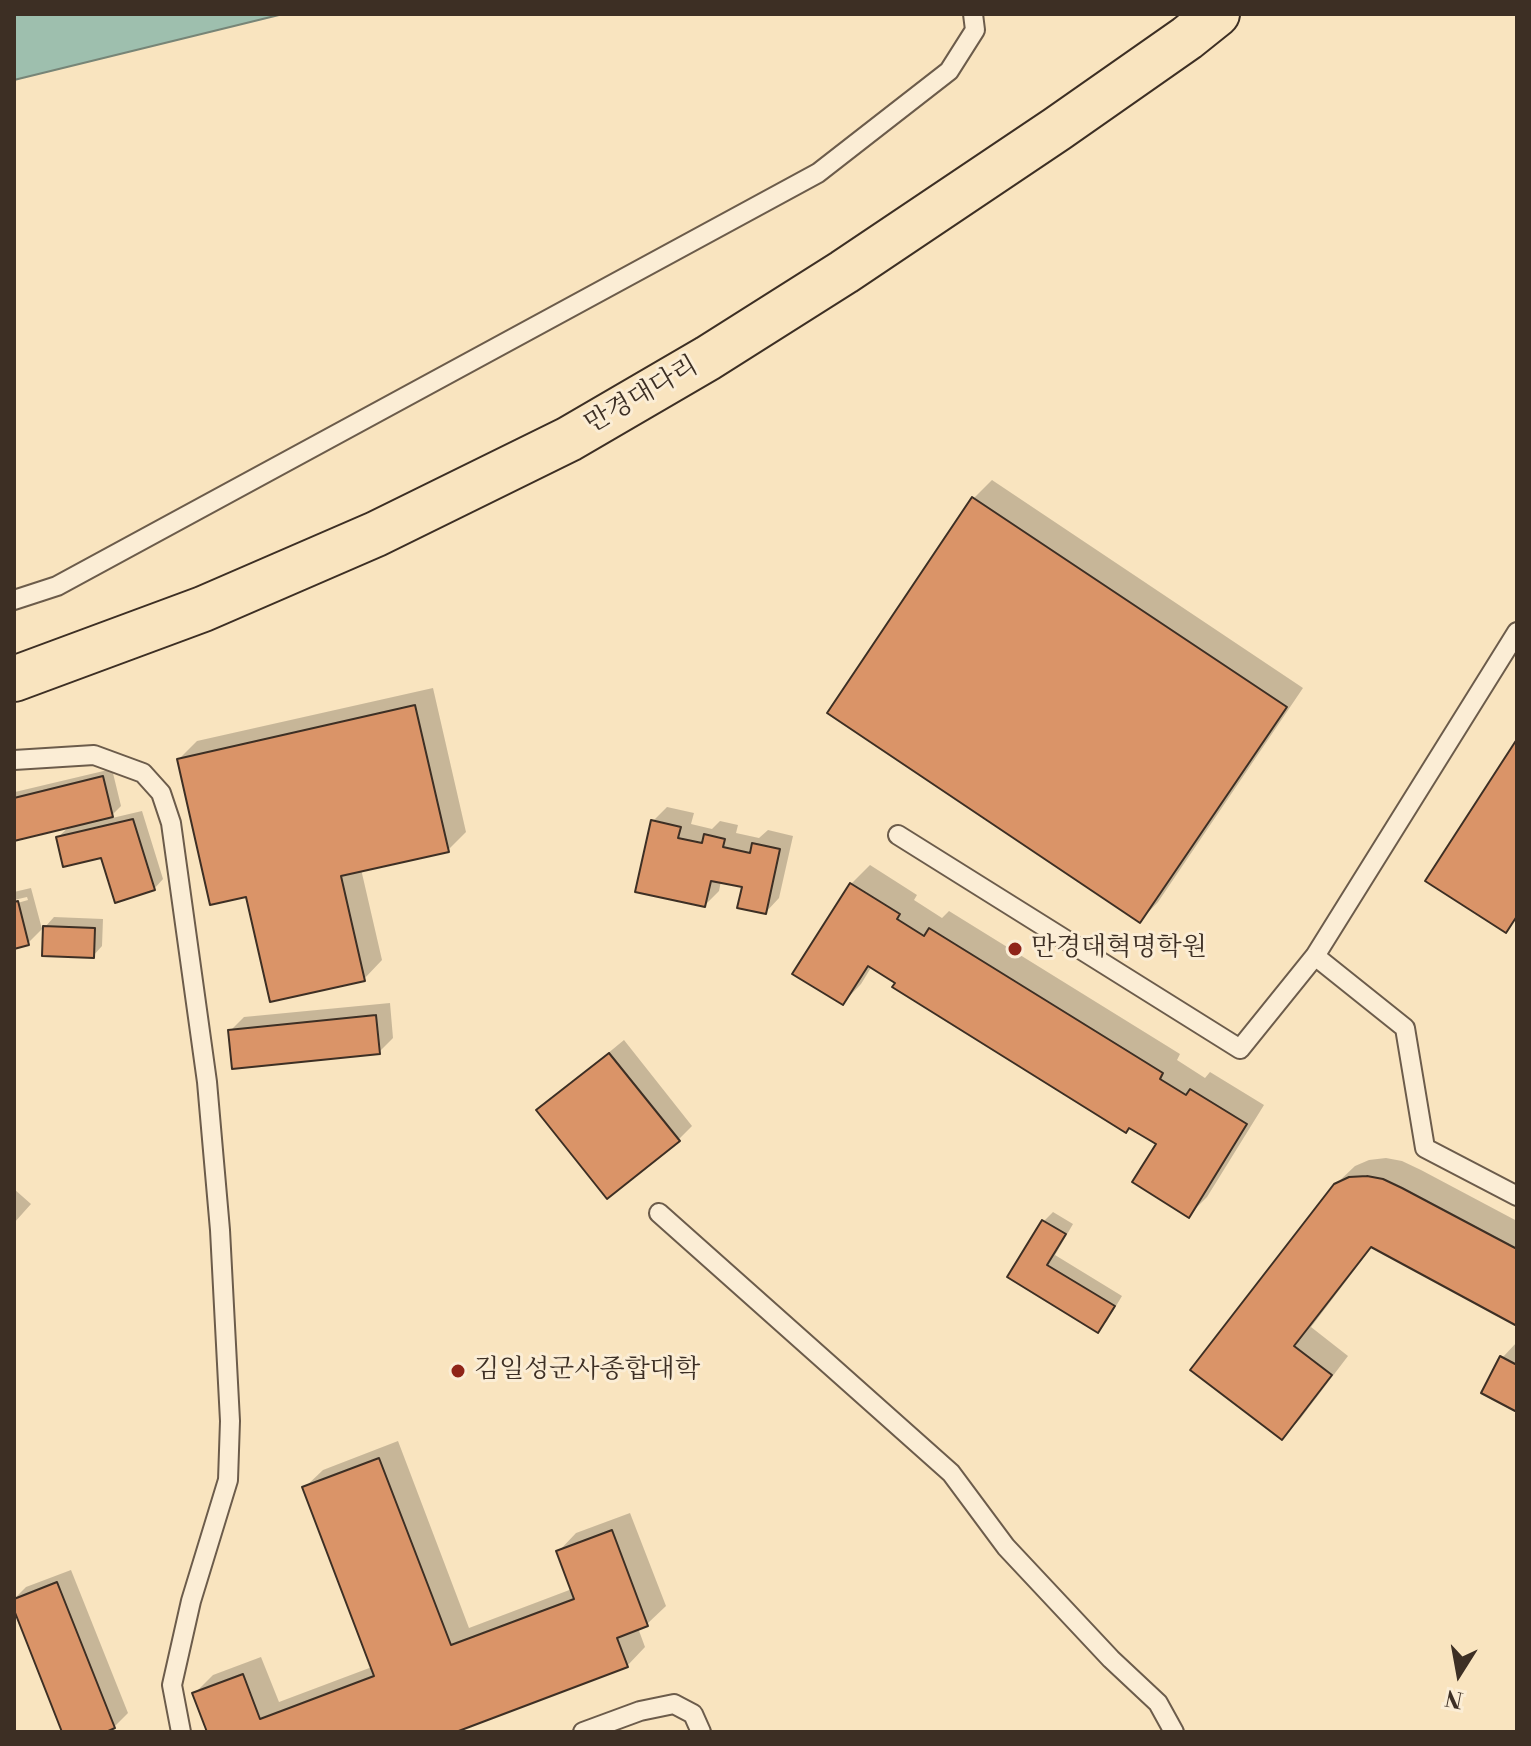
<!DOCTYPE html>
<html>
<head>
<meta charset="utf-8">
<style>
	body { margin:0 }
	#map { position:relative; width:1531px; height:1746px; overflow:hidden; background:#f9e4bf; font-family:"Libre Bodoni",serif }
	canvas { display:block }
	.frame { position:absolute; inset:0; border:16px solid #3d2f24; pointer-events:none }
	.north { position:absolute; left:1419px; top:1634px; width:80px; height:80px; -webkit-text-stroke:6px #fbedd5; paint-order:stroke; rotate:191deg; font-size:22px; font-weight:700; line-height:32px; text-align:center; color:#3d2f24 }
	.north::after { content:''; display:block; margin:auto; width:28px; height:36px; background:#3d2f24; clip-path:polygon(50% 0,100% 100%,50% 72%,0 100%) }
</style>
</head>
<body>
<div id="map">
<canvas width="1531" height="1746"></canvas>
<div class="frame"></div>
<div class="north">N</div>
</div>
<script>
const ctx = document.querySelector('canvas').getContext('2d');
ctx.lineJoin = 'round';
function fill(path, color) {
  ctx.fillStyle = color;
  ctx.fill(path, 'evenodd');
}
function shape(rows) {
  const path = new Path2D();
  for (const r of rows) {
    path.moveTo(r[0], r[1]);
    for (let i = 2; i < r.length; i += 2) path.lineTo(r[i], r[i + 1]);
  }
  return path;
}
function strokePath(path, color, width, dash) {
  ctx.strokeStyle = color;
  ctx.lineWidth = width;
  ctx.lineCap = dash ? 'butt' : 'round';
  ctx.setLineDash(dash || []);
  ctx.stroke(path);
}
function write(font, color, halo, rows, align = 'center') {
  ctx.font = font + ' "Libre Bodoni","Noto Serif KR",serif';
  ctx.lineWidth = 6;
  ctx.setLineDash([]);
  ctx.textBaseline = 'middle';
  ctx.strokeStyle = halo;
  ctx.fillStyle = color;
  for (const [text, x, y, turn = 0] of rows) {
    ctx.save();
    ctx.translate(x, y);
    ctx.rotate((+turn || 0) * Math.PI / 180);
    ctx.textAlign = isNaN(turn) ? turn : align;
    if (halo) ctx.strokeText(text, 0, 0);
    ctx.fillText(text, 0, 0);
    ctx.restore();
  }
}
const water = shape([
	[14,14,283,14,14,80,14,14]
]);
const shadow = shape([
	[992,480,1303,688,1158,902,1140,921,829,713,974,498],
	[433,688,466,832,448,850,361,869,382,960,364,979,248,895,179,759,197,741],
	[112,769,121,806,108,819,142,811,163,879,154,889,103,855,58,837,71,825,14,835,15,792],
	[667,807,694,813,691,824,712,829,720,821,738,825,736,833,759,838,768,830,793,836,779,898,766,912,744,886,721,881,719,891,705,905,653,821],
	[870,865,917,895,914,900,942,918,949,911,1180,1054,1177,1060,1205,1078,1210,1072,1264,1105,1207,1197,1189,1215,1158,1144,872,966,861,984,843,1003,851,884],
	[31,888,42,929,28,943,14,947,14,904,28,900,27,897,14,900,14,892],
	[54,917,103,919,102,946,93,956,45,927],
	[390,1003,393,1038,379,1052,230,1031,244,1017],
	[624,1040,692,1126,678,1140,539,1110],
	[1386,1158,1402,1161,1421,1170,1517,1221,1517,1324,1372,1247,1311,1327,1348,1356,1300,1419,1282,1438,1193,1370,1335,1185,1355,1166,1369,1160],
	[14,1189,31,1204,14,1223],
	[1053,1212,1073,1224,1055,1255,1122,1296,1107,1321,1098,1330,1010,1277,1044,1221],
	[1517,1342,1517,1410,1502,1358],
	[398,1441,469,1628,572,1589,558,1552,576,1533,630,1513,666,1606,647,1624,638,1628,645,1647,627,1666,451,1732,209,1732,194,1694,213,1675,261,1657,279,1702,372,1667,304,1488,323,1470],
	[71,1570,128,1713,114,1727,101,1732,64,1732,14,1605,14,1599,26,1587]
]);
const building = shape([
	[972,497,1287,707,1140,923,827,713,972,497],
	[415,705,449,852,341,876,365,981,270,1002,246,897,210,905,177,759,415,705],
	[1517,739,1517,916,1506,933,1425,881,1517,739],
	[103,776,113,817,14,841,14,798,103,776],
	[133,819,155,890,115,903,101,858,63,867,56,837,133,819],
	[651,820,681,827,678,838,702,843,704,834,725,839,723,847,750,853,752,843,780,849,766,914,737,908,742,887,711,881,705,907,635,892,651,820],
	[850,883,900,914,897,919,924,936,929,928,1163,1073,1160,1079,1186,1095,1190,1089,1247,1124,1189,1218,1132,1182,1156,1144,1129,1128,1126,1133,892,987,895,983,868,966,843,1005,792,974,850,883],
	[18,901,29,945,14,949,14,902,18,901],
	[43,926,95,928,94,958,42,956,43,926],
	[376,1015,380,1054,232,1069,228,1030,376,1015],
	[609,1053,680,1141,607,1199,536,1110,609,1053],
	[1367,1176,1383,1179,1402,1188,1517,1249,1517,1326,1371,1247,1294,1346,1332,1375,1282,1440,1190,1370,1334,1184,1349,1177,1367,1176],
	[1042,1220,1066,1234,1047,1265,1115,1306,1098,1333,1007,1277,1042,1220],
	[1500,1356,1517,1365,1517,1412,1481,1393,1500,1356],
	[379,1458,451,1645,574,1599,556,1551,612,1530,648,1626,617,1638,628,1667,456,1732,207,1732,192,1693,243,1674,260,1719,374,1676,302,1487,379,1458],
	[57,1582,115,1728,106,1732,62,1732,14,1610,14,1599,57,1582]
]);
const lane = shape([
	[14,600,57,586,818,173,949,71,975,30,973,14],
	[14,760,94,755,143,773,161,793,171,823,207,1082,220,1230,230,1421,228,1480,191,1601,172,1685,181,1732],
	[898,835,1240,1049,1315,956,1517,632],
	[1315,956,1405,1028,1425,1148,1517,1196],
	[659,1213,951,1473,1006,1547,1111,1659,1158,1703,1174,1732],
	[583,1732,640,1711,674,1704,693,1714,701,1732]
]);
const highway = shape([
	[14,679,203,609,376,534,569,439,708,358,844,272,1057,129,1187,38,1217,14]
]);
const markers = [
	[1015,949,8,"#8f2418"],
	[458,1371,8,"#8f2418"]
];
const streetNames = [
	["만경대다리",642,396,-30]
];
const poiNames = [
	["만경대혁명학원",1031,949],
	["김일성군사종합대학",474,1371]
];
fill(water, '#9ebfae');
strokePath(water, '#778577', 2);
fill(shadow, '#0003');
fill(building, '#da9468');
strokePath(building, '#3d2f24', 2);
strokePath(lane, '#6c5c4b', 22);
strokePath(highway, '#3d2f24', 48);
strokePath(lane, '#fbedd5', 18);
strokePath(highway, '#f9e4bf', 44);
for (const [x, y, r, color] of markers) {
  const dot = new Path2D();
  dot.arc(x, y, r, 0, 2 * Math.PI);
  ctx.fillStyle = color;
  ctx.fill(dot);
  strokePath(dot, '#fbedd5', 3);
}
write('26px', '#3d2f24', '#fbedd5', streetNames);
write('26px', '#3d2f24', '#fbedd5', poiNames, 'left');
</script>
</body>
</html>
